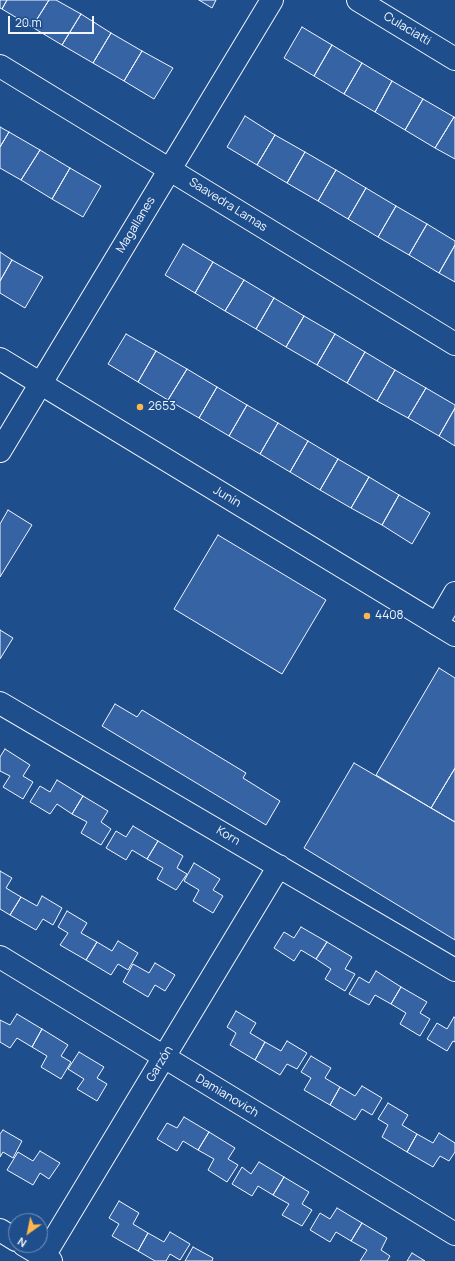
<!DOCTYPE html>
<html>
<head>
<meta charset="utf-8">
<style>
	body { margin:0 }
	#map { position:relative; width:455px; height:1261px; overflow:hidden; background:#1f4e8c; font-family:Manrope,sans-serif }
	canvas { display:block }
	.north { position:absolute; left:8px; top:1213px; width:40px; height:40px; box-sizing:border-box; background:#1f4e8c; border:1px solid #7391ba; border-radius:50%; rotate:213deg; font-size:11px; font-weight:700; line-height:16px; text-align:center; color:#f2f6ff }
	.north::after { content:''; display:block; margin:auto; width:14px; height:18px; background:#ffb74d; clip-path:polygon(50% 0,100% 100%,50% 72%,0 100%) }
	.scale { position:absolute; left:8px; top:16px; width:86px; height:18px; box-sizing:border-box; border:2px solid #f2f6ff; border-top:0; padding-left:5px; font-size:12px; line-height:14px; white-space:nowrap; color:#f2f6ff; -webkit-text-stroke:3px #1f4e8c; paint-order:stroke }
</style>
</head>
<body>
<div id="map">
<canvas width="455" height="1261"></canvas>
<div class="north">N</div>
<div class="scale">20 m</div>
</div>
<script>
const ctx = document.querySelector('canvas').getContext('2d');
ctx.lineJoin = 'round';
function fill(path, color) {
  ctx.fillStyle = color;
  ctx.fill(path, 'evenodd');
}
function shape(rows) {
  const path = new Path2D();
  for (const r of rows) {
    path.moveTo(r[0], r[1]);
    for (let i = 2; i < r.length; i += 2) path.lineTo(r[i], r[i + 1]);
  }
  return path;
}
function strokePath(path, color, width, dash) {
  ctx.strokeStyle = color;
  ctx.lineWidth = width;
  ctx.lineCap = dash ? 'butt' : 'round';
  ctx.setLineDash(dash || []);
  ctx.stroke(path);
}
function write(font, color, halo, rows, align = 'center') {
  ctx.font = font + ' Manrope,sans-serif';
  ctx.lineWidth = 3;
  ctx.setLineDash([]);
  ctx.textBaseline = 'middle';
  ctx.strokeStyle = halo;
  ctx.fillStyle = color;
  for (const [text, x, y, turn = 0] of rows) {
    ctx.save();
    ctx.translate(x, y);
    ctx.rotate((+turn || 0) * Math.PI / 180);
    ctx.textAlign = isNaN(turn) ? turn : align;
    if (halo) ctx.strokeText(text, 0, 0);
    ctx.fillText(text, 0, 0);
    ctx.restore();
  }
}
const building = shape([
	[0,0,7,0,2,9,0,8,0,0],
	[7,0,49,0,32,27,2,9,7,0],
	[49,0,56,0,81,14,62,45,32,27,49,0],
	[199,0,216,0,212,8,199,0],
	[81,14,111,33,93,63,62,45,81,14],
	[302,27,332,45,314,76,284,58,302,27],
	[111,33,142,51,124,81,93,63,111,33],
	[332,45,362,63,344,94,314,76,332,45],
	[142,51,173,68,154,99,124,81,142,51],
	[362,63,392,81,375,112,344,94,362,63],
	[392,81,423,99,405,130,375,112,392,81],
	[423,99,454,117,435,148,405,130,423,99],
	[245,116,275,135,257,165,227,147,245,116],
	[454,117,455,118,455,159,435,148,454,117],
	[0,127,9,132,0,147,0,127],
	[9,132,40,150,21,180,0,168,0,147,9,132],
	[275,135,305,152,287,183,257,165,275,135],
	[40,150,70,168,52,199,21,180,40,150],
	[305,152,336,170,318,201,287,183,305,152],
	[70,168,101,186,83,217,52,199,70,168],
	[336,170,366,188,348,219,318,201,336,170],
	[366,188,396,206,378,237,348,219,366,188],
	[396,206,427,224,409,255,378,237,396,206],
	[427,224,455,241,455,245,439,273,409,255,427,224],
	[183,244,213,262,195,293,165,275,183,244],
	[455,245,455,282,439,273,455,245],
	[0,252,12,260,0,281,0,252],
	[12,260,43,277,25,308,0,293,0,281,12,260],
	[213,262,244,280,225,311,195,293,213,262],
	[244,280,274,298,256,329,225,311,244,280],
	[274,298,304,316,286,347,256,329,274,298],
	[304,316,335,334,317,365,286,347,304,316],
	[126,334,156,351,138,382,108,364,126,334],
	[335,334,365,352,347,383,317,365,335,334],
	[156,351,187,369,168,400,138,382,156,351],
	[365,352,395,370,377,401,347,383,365,352],
	[187,369,217,387,199,418,168,400,187,369],
	[395,370,426,388,408,418,377,401,395,370],
	[217,387,247,405,229,436,199,418,217,387],
	[426,388,455,405,455,408,439,436,408,418,426,388],
	[247,405,278,423,260,454,229,436,247,405],
	[455,408,455,446,439,436,455,408],
	[278,423,308,441,290,472,260,454,278,423],
	[308,441,338,459,320,490,290,472,308,441],
	[338,459,369,477,351,508,320,490,338,459],
	[369,477,399,495,382,525,351,508,369,477],
	[399,495,430,513,412,544,382,525,399,495],
	[8,510,32,525,0,577,0,524,8,510],
	[218,535,326,600,282,674,174,609,218,535],
	[0,630,13,638,0,659,0,630],
	[439,668,455,678,455,768,431,808,376,775,439,668],
	[115,704,137,717,142,710,246,773,243,778,280,801,266,825,102,726,115,704],
	[5,749,30,765,23,776,33,782,23,799,3,787,10,776,0,771,0,757,5,749],
	[354,763,455,822,455,940,304,848,354,763],
	[455,768,455,822,431,808,455,768],
	[57,780,83,796,72,814,57,804,50,814,30,802,40,786,50,792,57,780],
	[83,796,108,811,101,822,111,829,101,845,81,833,87,822,72,814,83,796],
	[133,826,158,841,147,859,132,850,126,860,106,848,116,831,126,837,133,826],
	[158,841,183,856,177,868,187,874,176,890,157,879,163,868,147,859,158,841],
	[194,863,220,879,213,890,223,896,213,913,193,901,199,890,184,881,194,863],
	[0,871,12,878,6,888,21,897,10,915,0,909,0,871],
	[42,896,62,908,53,925,43,919,36,930,10,915,21,897,37,906,42,896],
	[67,911,87,923,81,933,97,942,86,960,60,945,68,933,58,927,67,911],
	[301,927,327,942,316,959,301,950,294,961,274,948,284,932,294,938,301,927],
	[118,941,138,953,128,970,118,964,111,975,86,960,97,942,112,951,118,941],
	[327,942,352,957,345,969,355,974,345,991,325,979,331,969,316,959,327,942],
	[155,963,175,975,165,991,155,985,148,997,123,982,133,964,149,973,155,963],
	[376,971,401,987,391,1004,375,995,369,1005,349,994,359,977,369,983,376,971],
	[401,987,427,1002,420,1013,430,1019,420,1036,400,1024,406,1013,391,1004,401,987],
	[236,1011,256,1023,250,1033,265,1042,255,1060,230,1045,236,1033,227,1027,236,1011],
	[17,1014,42,1029,32,1047,17,1038,10,1048,0,1042,0,1020,10,1025,17,1014],
	[454,1017,455,1018,455,1042,453,1041,447,1051,427,1039,437,1023,447,1029,454,1017],
	[42,1029,68,1045,61,1056,71,1062,61,1079,41,1067,47,1056,32,1047,42,1029],
	[287,1041,307,1053,297,1069,287,1064,280,1075,255,1060,265,1042,281,1051,287,1041],
	[79,1052,104,1067,97,1078,107,1084,97,1101,77,1089,84,1079,68,1069,79,1052],
	[311,1056,331,1068,325,1078,340,1087,330,1105,304,1090,311,1078,301,1072,311,1056],
	[362,1086,382,1098,372,1115,362,1109,355,1120,330,1105,340,1087,355,1096,362,1086],
	[388,1103,408,1115,402,1125,417,1134,407,1152,382,1137,388,1125,378,1119,388,1103],
	[184,1117,209,1132,198,1150,183,1141,177,1151,157,1139,167,1123,177,1128,184,1117],
	[3,1130,22,1141,13,1158,3,1152,0,1157,0,1134,3,1130],
	[209,1132,235,1148,228,1159,238,1165,227,1182,208,1170,214,1159,198,1150,209,1132],
	[439,1133,455,1143,455,1152,449,1161,440,1156,433,1167,407,1152,417,1134,433,1143,439,1133],
	[40,1151,60,1163,49,1179,40,1173,33,1185,7,1170,18,1152,33,1161,40,1151],
	[259,1162,284,1177,273,1195,258,1186,252,1196,232,1184,242,1167,251,1174,259,1162],
	[284,1177,309,1192,302,1204,312,1210,302,1226,282,1215,289,1204,273,1195,284,1177],
	[119,1201,139,1213,133,1224,148,1233,138,1251,112,1236,119,1224,109,1218,119,1201],
	[337,1208,362,1223,351,1241,336,1232,330,1242,310,1230,320,1213,330,1219,337,1208],
	[362,1223,387,1238,381,1250,390,1256,387,1261,360,1261,367,1250,351,1241,362,1223],
	[170,1232,190,1244,180,1260,170,1254,166,1261,155,1261,138,1251,148,1233,164,1242,170,1232],
	[193,1247,213,1258,212,1261,185,1261,193,1247],
	[412,1253,425,1261,407,1261,412,1253]
]);
const street = shape([
	[358,0,455,59],
	[0,66,455,344],
	[0,451,272,0],
	[437,624,455,593],
	[0,703,455,970],
	[0,957,455,1234],
	[0,1230,16,1240],
	[24,1245,51,1261],
	[41,1261,279,866]
]);
const secondary = shape([
	[0,359,455,635]
]);
const markers = [
	[140,407,4,"#ffb74d"],
	[367,616,4,"#ffb74d"]
];
const streetNames = [
	["Culaciatti",407,29,31],
	["Saavedra Lamas",228,205,32],
	["Magallanes",136,225,-59],
	["Junín",227,497,31],
	["Korn",228,836,30],
	["Garzón",160,1064,-59],
	["Damianovich",227,1096,31]
];
const poiNames = [
	["2653",148,407],
	["4408",375,616]
];
fill(building, '#3563a3');
strokePath(building, '#f2f6ff', 1);
strokePath(street, '#f2f6ff', 24);
strokePath(secondary, '#f2f6ff', 24);
strokePath(street, '#1f4e8c', 22);
strokePath(secondary, '#1f4e8c', 22);
for (const [x, y, r, color] of markers) {
  const dot = new Path2D();
  dot.arc(x, y, r, 0, 2 * Math.PI);
  ctx.fillStyle = color;
  ctx.fill(dot);
  strokePath(dot, '#1f4e8c', 1.5);
}
write('12px', '#f2f6ff', '#1f4e8c', streetNames);
write('12px', '#f2f6ff', '#1f4e8c', poiNames, 'left');
</script>
</body>
</html>
